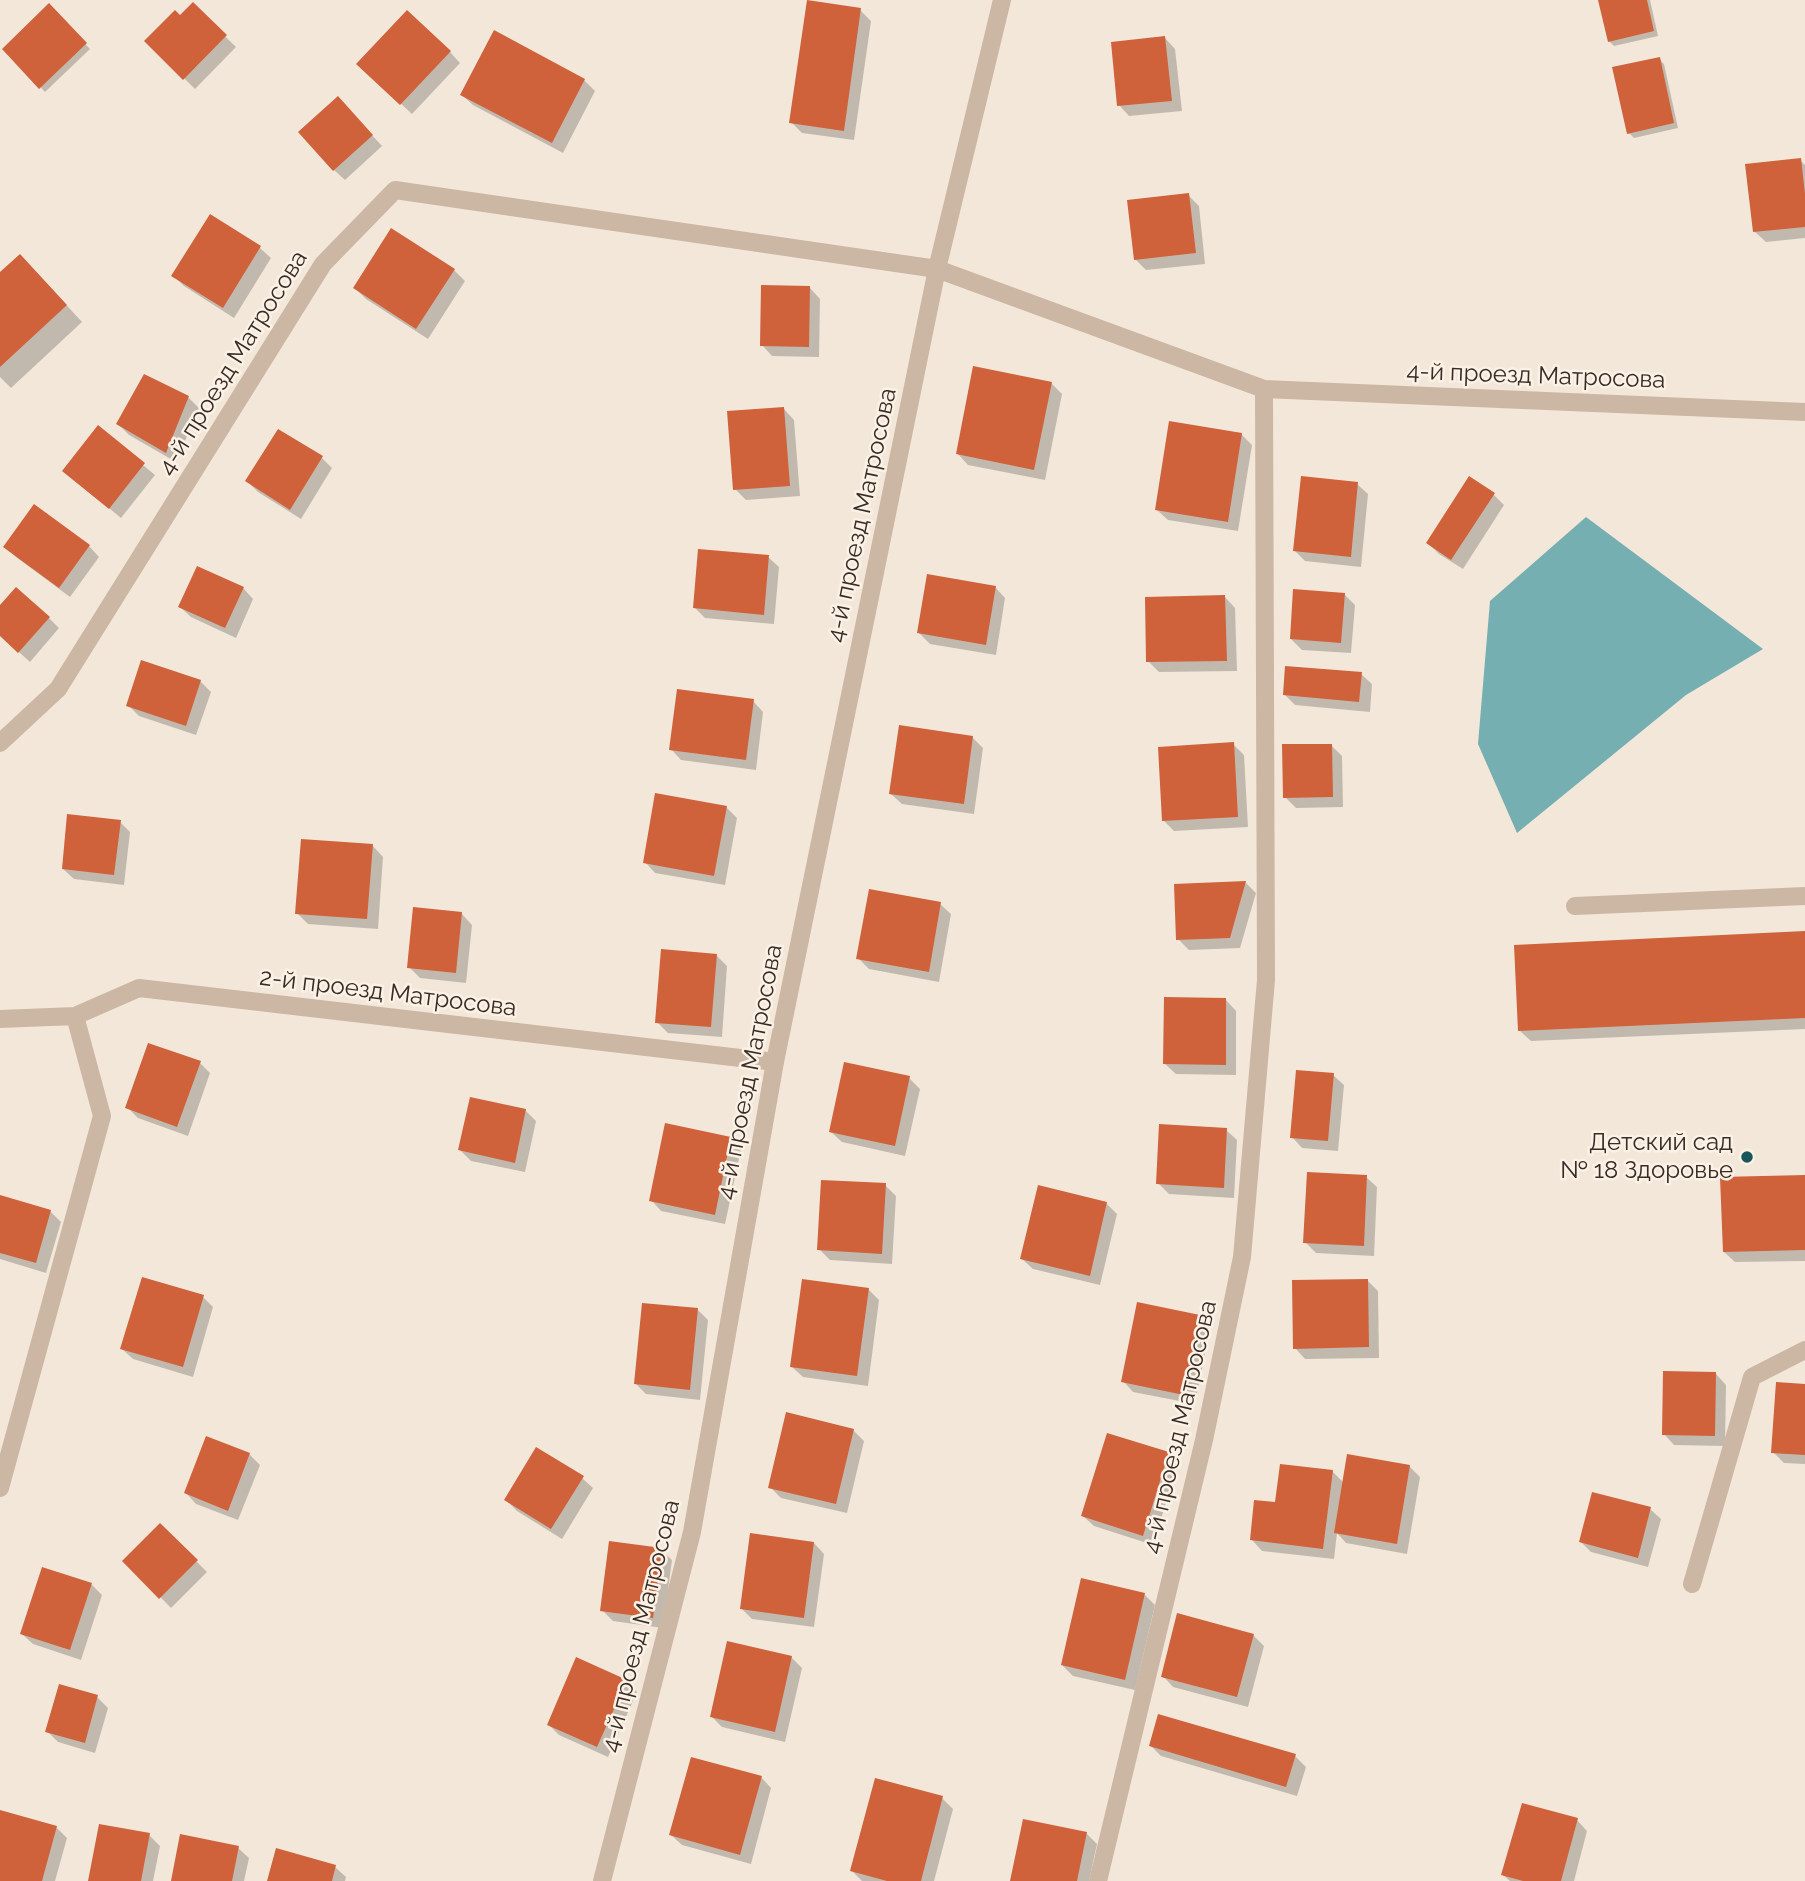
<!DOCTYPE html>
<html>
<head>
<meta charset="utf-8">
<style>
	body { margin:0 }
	canvas { display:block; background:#f3e7d9 }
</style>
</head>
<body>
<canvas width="1805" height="1881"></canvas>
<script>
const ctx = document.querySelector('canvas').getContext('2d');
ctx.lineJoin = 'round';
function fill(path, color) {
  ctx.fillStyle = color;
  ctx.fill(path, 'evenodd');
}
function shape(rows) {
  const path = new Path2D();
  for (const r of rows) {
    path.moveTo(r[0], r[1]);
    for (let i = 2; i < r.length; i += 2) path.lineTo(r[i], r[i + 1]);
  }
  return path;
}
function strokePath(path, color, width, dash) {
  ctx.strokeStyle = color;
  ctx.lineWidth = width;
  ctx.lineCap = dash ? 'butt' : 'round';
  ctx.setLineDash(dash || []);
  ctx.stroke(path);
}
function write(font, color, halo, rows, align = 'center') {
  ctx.font = font + ' Raleway,sans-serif';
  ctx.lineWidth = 5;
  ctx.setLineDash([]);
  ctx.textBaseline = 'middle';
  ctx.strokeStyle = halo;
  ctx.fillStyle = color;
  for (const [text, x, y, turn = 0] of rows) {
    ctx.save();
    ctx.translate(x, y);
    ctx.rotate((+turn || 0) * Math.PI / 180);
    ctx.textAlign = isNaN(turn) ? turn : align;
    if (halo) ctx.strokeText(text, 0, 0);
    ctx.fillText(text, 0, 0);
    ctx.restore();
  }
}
const water = shape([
	[1586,517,1763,649,1686,695,1517,833,1478,744,1490,601]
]);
const shadow = shape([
	[1600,0,1650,0,1658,36,1614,46,1609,41],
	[193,5,236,47,195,89,146,41,180,18],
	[49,6,90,49,45,92,4,49],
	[860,10,871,21,854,140,802,133,791,122],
	[495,33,584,80,595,91,563,153,473,105,462,95],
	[1165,38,1175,49,1182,111,1129,116,1119,105],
	[450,52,460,63,412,114,369,74],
	[1659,59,1664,64,1678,128,1634,138,1629,133],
	[348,109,382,146,345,180,334,170],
	[1800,160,1805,165,1805,238,1766,242,1755,232],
	[1188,195,1199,206,1205,264,1146,270,1136,260],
	[211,216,260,248,271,258,234,318,184,286,174,276],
	[392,230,454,270,465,281,428,339,366,299,355,288],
	[36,272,82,322,11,388,0,377,0,274],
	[810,288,820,299,819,357,772,356,762,345],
	[1051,383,1062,394,1045,480,968,465,958,454],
	[188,397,199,408,176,462,129,435,118,424],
	[784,409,794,420,800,496,746,500,735,489],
	[98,428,155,475,121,518,64,471],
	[1241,434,1252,445,1238,531,1168,520,1157,510],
	[322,458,332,468,301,519,258,492,247,481],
	[1357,484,1368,494,1361,567,1305,561,1295,551],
	[1493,494,1504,505,1463,569,1439,554,1428,543],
	[6,546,89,546,99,557,70,597,16,557],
	[768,557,779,567,774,624,705,618,695,608],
	[995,587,1005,598,996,655,930,644,919,633],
	[243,588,253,599,236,638,191,617,180,607],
	[1344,594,1355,605,1351,653,1302,650,1291,639],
	[1225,597,1235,608,1237,671,1159,672,1148,661],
	[0,607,49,618,59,628,30,662,0,635],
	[1361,674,1372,684,1370,712,1295,705,1285,695],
	[200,681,211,692,196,735,139,716,128,705],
	[753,701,763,712,756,770,681,760,671,749],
	[972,737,983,748,974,814,902,804,891,794],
	[1233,744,1244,755,1248,827,1174,831,1164,821],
	[1331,745,1342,756,1343,807,1296,808,1285,797],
	[726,807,737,818,725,885,655,873,645,862],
	[120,822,130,832,124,885,74,879,63,869],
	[373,846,383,857,378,929,308,924,297,913],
	[1245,882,1256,893,1240,948,1189,950,1178,939],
	[940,904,951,914,939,982,869,969,858,958],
	[462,914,472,925,466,983,420,978,409,967],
	[1805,933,1805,1029,1531,1041,1520,1031],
	[717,956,727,966,722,1037,668,1033,657,1022],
	[1226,1000,1236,1011,1236,1075,1176,1074,1165,1064],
	[200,1063,210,1073,188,1136,138,1118,127,1107],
	[1333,1075,1344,1085,1338,1151,1302,1148,1292,1137],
	[909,1078,920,1089,905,1156,842,1142,831,1132],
	[525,1110,536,1121,525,1172,471,1161,460,1150],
	[1226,1130,1237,1140,1234,1198,1169,1194,1158,1183],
	[730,1138,741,1149,725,1224,661,1211,651,1200],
	[1805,1176,1805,1261,1735,1262,1724,1252],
	[1366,1177,1377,1187,1374,1256,1316,1253,1305,1242],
	[885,1185,896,1196,892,1264,830,1260,819,1249],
	[0,1197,50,1211,61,1222,46,1273,0,1259],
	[1106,1203,1117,1214,1100,1285,1033,1269,1022,1259],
	[1367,1280,1378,1291,1379,1358,1305,1359,1295,1348],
	[868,1289,879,1300,868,1386,803,1377,792,1367],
	[203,1297,213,1307,193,1377,133,1359,122,1349],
	[698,1310,708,1320,700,1400,646,1394,636,1384],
	[1199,1317,1210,1328,1195,1404,1133,1392,1123,1381],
	[1716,1374,1726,1385,1725,1446,1674,1445,1664,1434],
	[1805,1386,1805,1464,1784,1463,1773,1452],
	[853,1430,864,1441,847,1513,781,1498,770,1487],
	[249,1454,260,1465,238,1520,196,1504,186,1493],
	[1168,1454,1178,1464,1153,1545,1094,1526,1083,1516],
	[1409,1466,1420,1477,1407,1554,1346,1543,1337,1533,1334,1559,1262,1551,1252,1540,1277,1504,1332,1471,1344,1483],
	[582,1478,593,1488,562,1539,517,1511,506,1500],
	[1650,1509,1661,1519,1648,1567,1591,1552,1581,1542],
	[160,1525,207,1572,171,1608,125,1561],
	[814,1543,824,1554,814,1627,752,1619,741,1608],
	[661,1550,672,1560,663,1628,613,1621,602,1610],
	[91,1584,102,1595,81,1660,33,1644,22,1634],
	[1144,1594,1155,1605,1135,1690,1073,1676,1062,1665],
	[1253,1635,1264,1646,1248,1707,1173,1687,1163,1676],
	[791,1657,802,1668,785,1742,722,1727,712,1717],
	[626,1681,637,1692,608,1757,559,1735,549,1725],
	[97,1697,108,1708,95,1753,58,1742,47,1731],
	[1151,1746,1295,1756,1306,1767,1297,1796,1161,1756],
	[761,1777,771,1788,751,1864,682,1845,671,1835],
	[942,1798,953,1809,934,1881,862,1881,852,1871],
	[0,1812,56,1827,67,1838,55,1881,0,1881],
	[1577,1820,1587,1831,1574,1881,1510,1881,1503,1875],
	[1086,1833,1097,1844,1089,1881,1012,1881],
	[149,1835,160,1846,153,1881,90,1881],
	[238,1848,249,1858,244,1881,173,1881],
	[335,1867,346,1877,345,1881,269,1881]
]);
const building = shape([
	[807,0,861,8,844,131,789,123],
	[1598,0,1647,0,1654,31,1608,42],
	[193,2,227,35,183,80,144,41,175,10,180,15],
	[49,3,87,43,39,89,2,49],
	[407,10,451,51,400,105,356,64],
	[494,30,585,79,552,143,460,95],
	[1165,36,1172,101,1117,106,1111,42],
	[1660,57,1674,123,1627,134,1612,67],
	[338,96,373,135,333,171,298,132],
	[1801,158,1805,194,1805,227,1753,232,1745,164],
	[1189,193,1196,253,1134,260,1127,200],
	[210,214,261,246,223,308,171,276],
	[391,228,455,269,416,329,353,288],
	[20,254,67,305,0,367,0,272],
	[761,285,810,286,809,347,760,346],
	[973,366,1052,382,1034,470,956,454],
	[144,374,189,396,166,453,116,424],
	[784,407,790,486,733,490,727,411],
	[1169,421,1242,433,1228,522,1155,510],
	[98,425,145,463,109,509,62,471],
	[278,429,323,456,290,510,245,481],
	[1301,476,1358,482,1351,557,1293,551],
	[1469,476,1495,493,1451,560,1426,543],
	[34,504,90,545,59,588,3,547],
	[698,549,769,555,764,615,693,608],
	[197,566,244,587,225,628,178,607],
	[927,574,996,586,986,645,917,633],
	[16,587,50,617,18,653,0,636,0,605],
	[1293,589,1345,593,1341,643,1290,639],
	[1225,595,1227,661,1146,662,1145,597],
	[141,660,201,680,186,726,126,706],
	[1285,666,1362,672,1359,702,1283,695],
	[677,689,754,699,746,760,669,750],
	[899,725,973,736,964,804,889,794],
	[1234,742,1238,817,1162,821,1158,747],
	[1282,744,1332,744,1333,797,1283,798],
	[655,793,727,806,714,876,643,863],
	[67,814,121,820,114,875,62,869],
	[301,839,373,844,367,919,295,914],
	[1246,881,1230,938,1176,940,1174,884],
	[869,889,941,902,929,972,856,959],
	[413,907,462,912,456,973,407,968],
	[1805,931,1805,1018,1518,1031,1514,945],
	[661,949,717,954,711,1027,655,1023],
	[1164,997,1226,998,1226,1065,1163,1064],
	[148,1043,201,1061,177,1127,125,1108],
	[844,1062,910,1076,895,1146,829,1132],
	[1296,1070,1334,1073,1328,1141,1290,1138],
	[470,1097,526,1109,515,1163,458,1150],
	[665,1123,731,1137,715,1215,649,1201],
	[1159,1124,1227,1128,1224,1188,1156,1184],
	[1307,1172,1367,1175,1364,1246,1303,1243],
	[1805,1175,1805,1250,1723,1252,1720,1177],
	[821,1180,886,1183,882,1254,817,1250],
	[1038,1185,1107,1202,1090,1276,1020,1259],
	[0,1195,51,1210,36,1263,0,1253],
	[142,1277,204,1295,183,1367,120,1349],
	[802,1279,869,1288,857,1376,790,1367],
	[1368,1279,1369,1347,1293,1349,1292,1280],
	[1137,1302,1200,1315,1184,1395,1121,1382],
	[642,1303,698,1308,690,1390,634,1384],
	[1663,1371,1716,1372,1715,1436,1662,1435],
	[1776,1382,1805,1384,1805,1455,1771,1453],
	[786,1412,854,1429,836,1504,768,1488],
	[1107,1433,1169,1452,1143,1536,1081,1516],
	[206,1436,250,1453,228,1511,184,1493],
	[536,1447,584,1476,551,1529,504,1500],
	[1347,1454,1410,1465,1397,1544,1334,1533],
	[1280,1464,1333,1470,1323,1549,1250,1540,1254,1500,1275,1502],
	[1592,1492,1651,1507,1638,1558,1579,1542],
	[160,1523,198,1560,159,1599,122,1561],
	[750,1533,814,1542,804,1618,740,1609],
	[609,1541,662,1548,653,1618,600,1611],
	[42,1567,92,1583,70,1650,20,1634],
	[1081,1578,1145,1593,1125,1680,1061,1665],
	[1177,1613,1254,1634,1237,1697,1161,1677],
	[727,1641,792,1656,775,1732,710,1717],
	[576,1657,627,1680,597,1747,547,1725],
	[59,1684,98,1695,85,1743,45,1732],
	[1158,1714,1296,1754,1286,1787,1149,1746],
	[691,1757,762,1776,740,1855,669,1835],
	[875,1778,943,1796,921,1881,887,1881,850,1871],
	[1522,1803,1578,1818,1561,1881,1523,1881,1501,1875],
	[0,1810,57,1826,42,1881,0,1881],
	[1023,1819,1087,1832,1077,1881,1010,1881],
	[99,1824,150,1833,141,1881,88,1881],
	[180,1834,239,1846,232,1881,171,1881],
	[276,1848,336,1865,332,1881,267,1881]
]);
const minor = shape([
	[0,743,58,689,323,264,395,190,937,269,1264,389,1805,412],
	[1575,906,1805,896],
	[0,1019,75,1016,139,988,775,1062],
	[0,1488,102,1116,75,1016],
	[1692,1584,1752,1377,1805,1350],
	[602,1881,692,1532,775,1062,937,269,1002,0],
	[1098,1881,1204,1440,1242,1257,1266,980,1264,389]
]);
const markers = [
	[1747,1157,7,"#19565b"]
];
const streetNames = [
	["4-й проезд Матросова",233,363,-58],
	["4-й проезд Матросова",1536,376,2],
	["4-й проезд Матросова",862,515,-78],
	["2-й проезд Матросова",388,993,7],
	["4-й проезд Матросова",750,1072,-79],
	["4-й проезд Матросова",1180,1427,-77],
	["4-й проезд Матросова",641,1626,-76]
];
const poiNames = [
	["Детский сад",1733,1143],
	["№ 18 Здоровье",1733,1171]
];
fill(water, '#76afb2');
fill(shadow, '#0003');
fill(building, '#cf613b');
strokePath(minor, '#ccb7a4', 18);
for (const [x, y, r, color] of markers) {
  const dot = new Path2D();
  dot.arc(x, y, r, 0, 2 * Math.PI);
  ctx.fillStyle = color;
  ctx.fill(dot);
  strokePath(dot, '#fbf1e5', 2.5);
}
write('24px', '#372c26', '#fbf1e5', streetNames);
write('24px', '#372c26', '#fbf1e5', poiNames, 'right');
</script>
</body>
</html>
